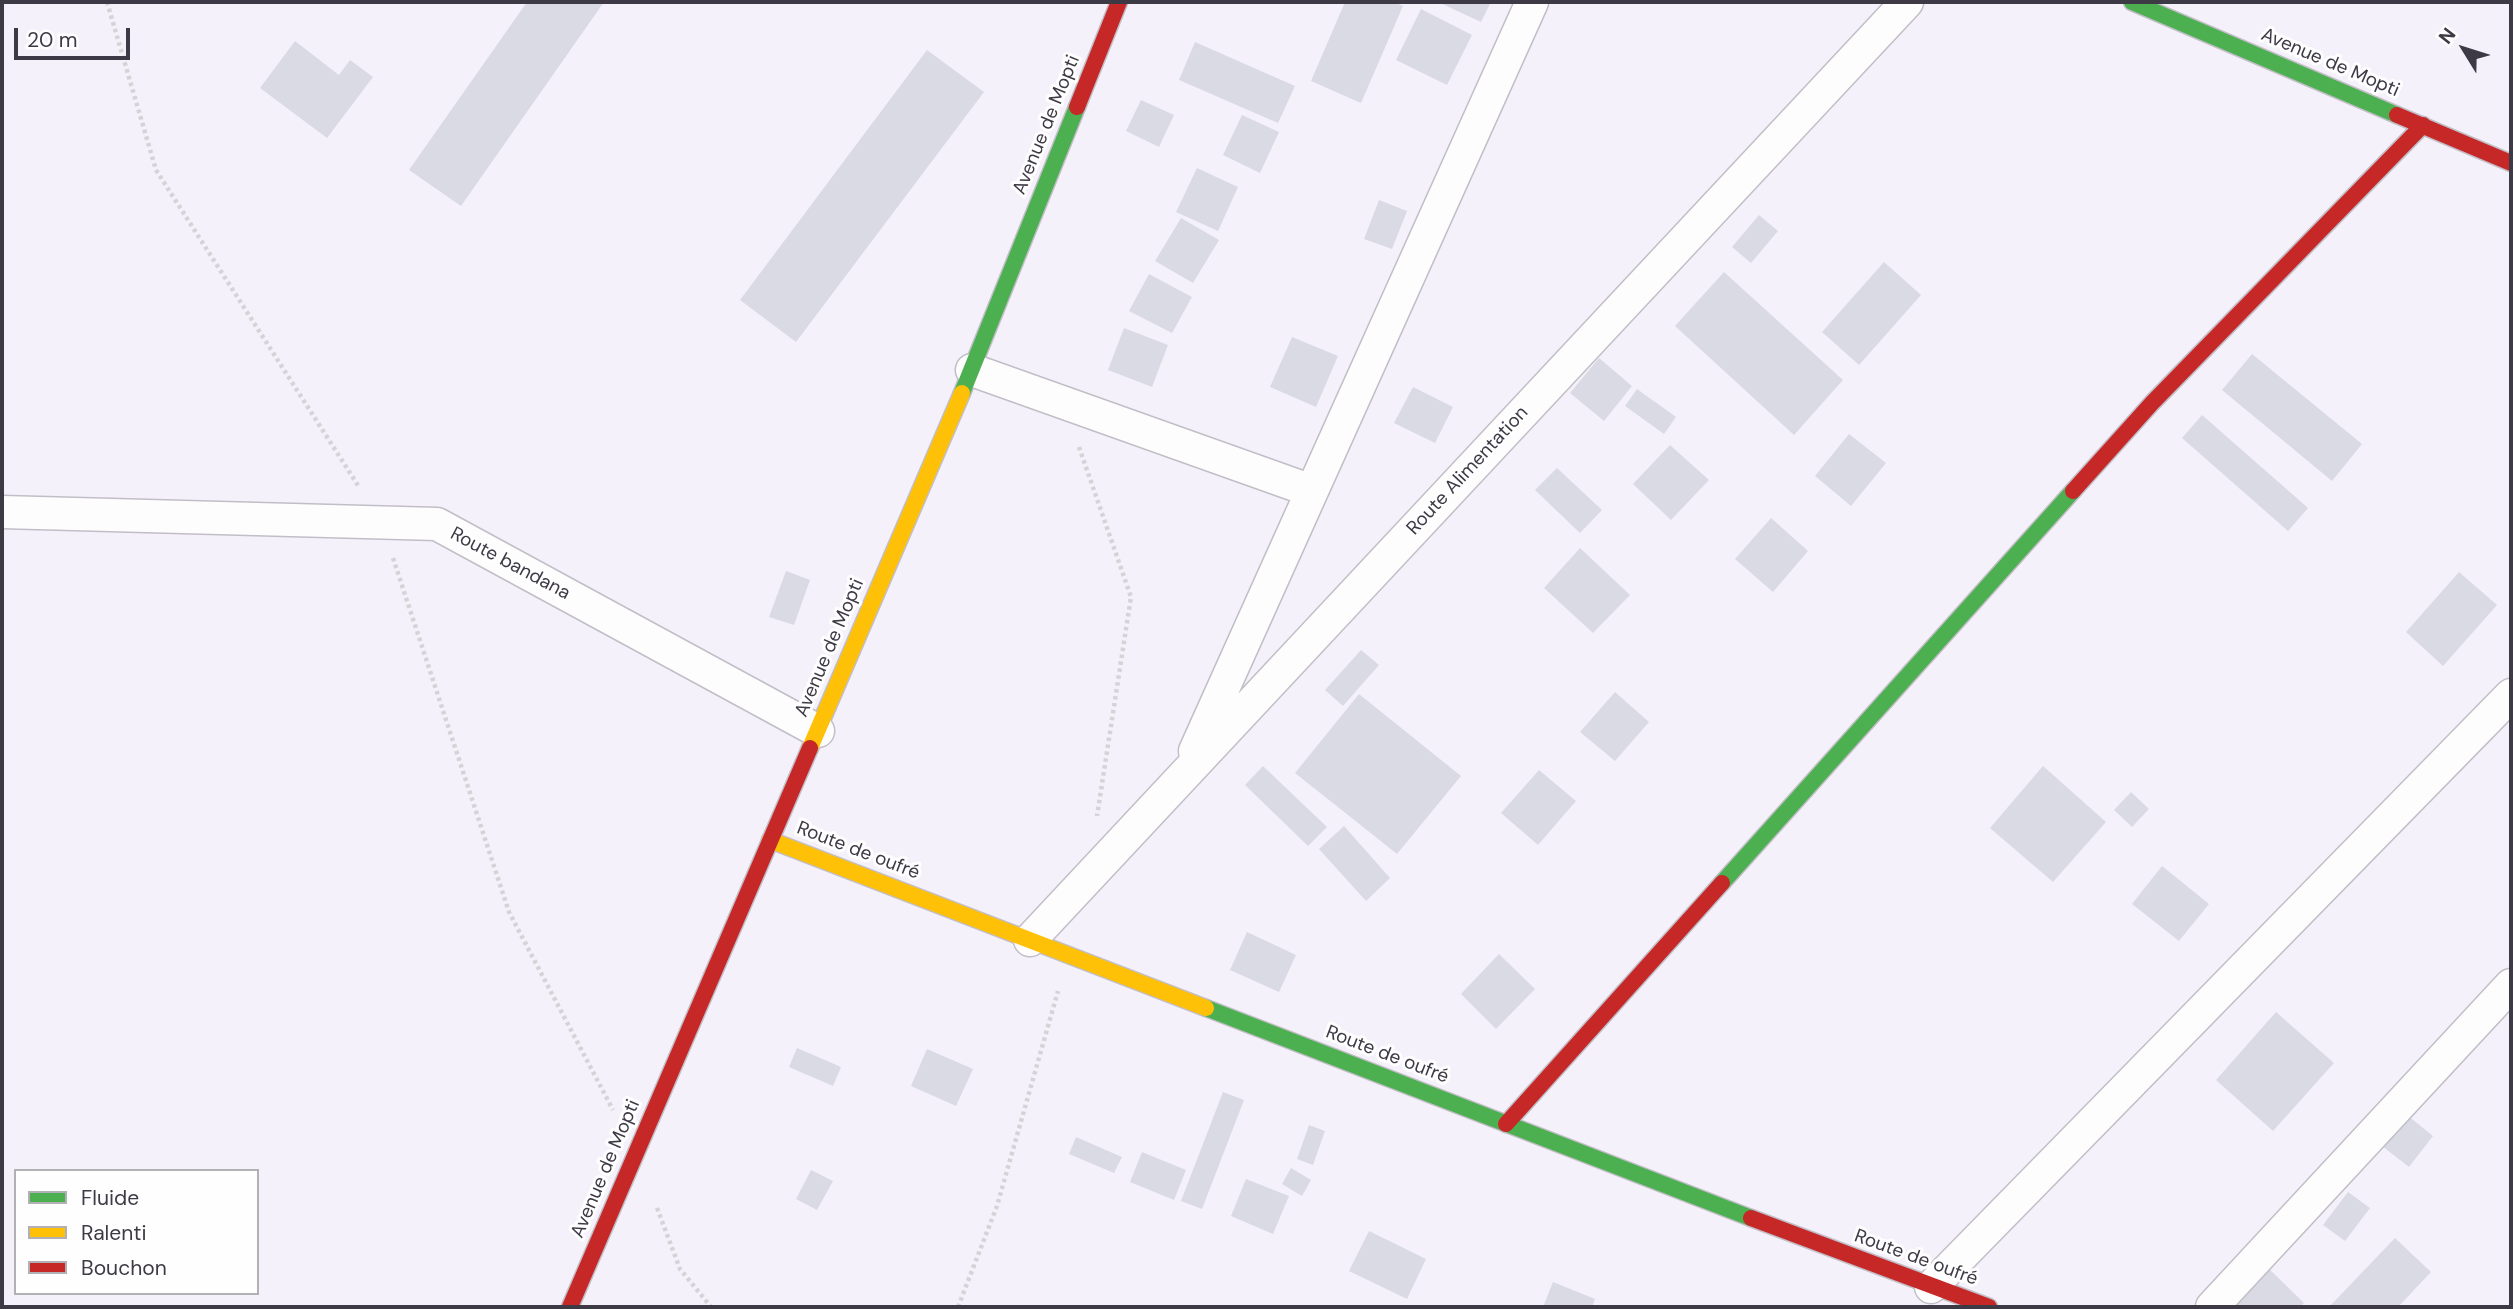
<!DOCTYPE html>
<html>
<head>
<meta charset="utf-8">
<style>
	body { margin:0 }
	#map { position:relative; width:2513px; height:1309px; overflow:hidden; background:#f5f1fa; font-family:"DM Sans",sans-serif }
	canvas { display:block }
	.frame { position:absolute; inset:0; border:4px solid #3e3a45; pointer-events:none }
	.legend { position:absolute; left:14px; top:1169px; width:245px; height:126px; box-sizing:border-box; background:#fefefe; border:2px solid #b1b0b4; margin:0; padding:9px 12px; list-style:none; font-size:21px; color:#3e3a45 }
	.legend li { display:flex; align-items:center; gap:14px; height:35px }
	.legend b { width:35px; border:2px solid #b1b0b4 }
	.north { position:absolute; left:2429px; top:14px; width:70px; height:70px; -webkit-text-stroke:5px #fefefe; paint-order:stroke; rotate:308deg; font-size:19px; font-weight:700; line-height:28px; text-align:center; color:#3e3a45 }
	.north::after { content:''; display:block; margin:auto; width:24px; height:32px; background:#3e3a45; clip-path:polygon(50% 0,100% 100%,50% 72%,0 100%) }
	.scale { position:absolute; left:14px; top:28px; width:116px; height:32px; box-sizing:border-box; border:4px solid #3e3a45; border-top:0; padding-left:9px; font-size:21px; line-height:24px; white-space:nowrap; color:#3e3a45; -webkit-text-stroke:5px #fefefe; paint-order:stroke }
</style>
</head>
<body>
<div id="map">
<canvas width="2513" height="1309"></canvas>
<div class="frame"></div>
<ul class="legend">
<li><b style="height:9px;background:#4caf50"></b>Fluide</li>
<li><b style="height:9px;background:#ffc107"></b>Ralenti</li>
<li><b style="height:9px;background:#c62828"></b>Bouchon</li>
</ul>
<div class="north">N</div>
<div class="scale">20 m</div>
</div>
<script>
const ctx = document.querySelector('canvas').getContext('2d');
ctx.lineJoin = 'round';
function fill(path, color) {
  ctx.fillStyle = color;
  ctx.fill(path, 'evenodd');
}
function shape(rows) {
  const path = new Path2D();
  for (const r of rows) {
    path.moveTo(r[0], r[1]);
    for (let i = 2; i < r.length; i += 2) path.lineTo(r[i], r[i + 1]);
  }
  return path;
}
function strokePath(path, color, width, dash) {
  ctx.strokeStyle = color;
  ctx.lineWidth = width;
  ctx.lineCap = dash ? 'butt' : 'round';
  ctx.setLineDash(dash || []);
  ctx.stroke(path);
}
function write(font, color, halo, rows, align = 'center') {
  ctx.font = font + ' "DM Sans",sans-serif';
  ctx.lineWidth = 6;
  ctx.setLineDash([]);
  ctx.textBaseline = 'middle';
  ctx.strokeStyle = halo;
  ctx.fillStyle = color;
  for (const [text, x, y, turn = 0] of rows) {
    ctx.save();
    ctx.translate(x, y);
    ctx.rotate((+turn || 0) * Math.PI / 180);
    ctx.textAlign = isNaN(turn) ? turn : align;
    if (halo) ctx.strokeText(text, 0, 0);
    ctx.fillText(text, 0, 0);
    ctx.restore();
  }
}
const building = shape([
	[527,2,604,2,461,206,409,170],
	[1345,2,1394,2,1403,6,1361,103,1311,81],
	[1438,2,1491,2,1481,22],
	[1421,9,1472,35,1447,85,1396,60],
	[295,41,339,75,350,60,373,77,327,138,260,88],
	[1195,42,1295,86,1278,123,1179,80],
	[927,50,984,92,796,342,740,300],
	[1141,100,1174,115,1159,147,1126,131],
	[1242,115,1279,132,1260,173,1223,155],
	[1197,168,1238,187,1218,231,1176,212],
	[1379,200,1407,211,1392,249,1364,239],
	[1759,215,1778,231,1751,263,1732,247],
	[1181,218,1219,240,1193,283,1155,261],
	[1884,262,1921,295,1859,365,1822,332],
	[1724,272,1843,380,1794,435,1675,326],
	[1149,274,1192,297,1172,333,1129,311],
	[1124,328,1168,345,1152,387,1108,370],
	[1292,337,1338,356,1316,407,1270,387],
	[2252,354,2362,444,2332,481,2222,390],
	[1599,358,1632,386,1604,421,1570,393],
	[1413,387,1453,407,1435,443,1394,423],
	[1637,389,1676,417,1664,434,1625,406],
	[2202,415,2308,508,2288,531,2182,438],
	[1849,434,1886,463,1851,506,1815,476],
	[1670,445,1709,480,1671,520,1633,484],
	[1557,468,1602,510,1580,533,1535,490],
	[1771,518,1808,551,1773,592,1735,559],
	[1580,548,1630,595,1593,633,1544,588],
	[786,571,810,580,794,625,769,617],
	[2459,572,2497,605,2443,666,2406,632],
	[1361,650,1379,665,1343,706,1325,690],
	[1615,692,1649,722,1615,761,1580,732],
	[1359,694,1461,776,1397,854,1295,773],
	[1263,766,1327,827,1308,846,1245,785],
	[2043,766,2106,822,2053,882,1990,828],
	[1539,770,1576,801,1538,845,1501,813],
	[2131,792,2149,809,2132,827,2114,810],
	[1344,826,1390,878,1366,901,1319,849],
	[2162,866,2209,904,2179,941,2132,904],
	[1247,932,1296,955,1279,992,1230,970],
	[1499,954,1535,989,1496,1029,1461,994],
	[2276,1012,2334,1063,2273,1131,2216,1080],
	[797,1048,841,1067,833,1086,789,1067],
	[927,1049,973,1069,956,1106,911,1086],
	[1223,1092,1244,1100,1202,1209,1181,1201],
	[2407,1115,2433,1136,2409,1167,2382,1146],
	[1309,1125,1325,1131,1313,1165,1297,1159],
	[1076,1137,1122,1157,1114,1173,1069,1154],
	[1142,1152,1186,1170,1174,1200,1130,1182],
	[1291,1168,1311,1180,1302,1196,1282,1184],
	[811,1170,833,1181,817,1210,796,1199],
	[1246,1179,1289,1196,1273,1234,1231,1216],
	[2348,1192,2370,1208,2345,1241,2323,1225],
	[1369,1231,1426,1259,1407,1299,1349,1271],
	[2395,1238,2431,1272,2398,1307,2329,1307],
	[2262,1262,2304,1303,2300,1307,2218,1307],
	[1553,1282,1595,1299,1592,1307,1543,1307]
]);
const path = shape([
	[107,2,156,170,359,487],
	[1079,447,1131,597,1097,816],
	[393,558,509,912,613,1110],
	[657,1208,680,1269,711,1307],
	[958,1307,997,1206,1058,991]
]);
const street = shape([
	[972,370,1312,491],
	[2,512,437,524,818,731],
	[1195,751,1532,2],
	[1030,940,1907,2],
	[1931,1287,2511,695],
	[2212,1307,2511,985]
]);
const fast = shape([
	[2132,2,2397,115],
	[962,393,1077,107],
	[1722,883,2073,491],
	[1206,1008,1751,1218]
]);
const slow = shape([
	[810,748,962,393],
	[770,840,1206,1008]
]);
const jam = shape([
	[1077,107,1119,2],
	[2397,115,2511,163],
	[2073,491,2152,403,2423,125],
	[1506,1124,1722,883],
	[1751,1218,1989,1307],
	[570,1307,810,748]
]);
const streetNames = [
	["Avenue de Mopti",2330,63,23],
	["Avenue de Mopti",1047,125,-68],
	["Route Alimentation",1468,471,-47],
	["Route bandana",510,564,28],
	["Avenue de Mopti",830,648,-67],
	["Route de oufré",858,851,21],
	["Route de oufré",1387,1055,21],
	["Avenue de Mopti",606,1169,-67],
	["Route de oufré",1916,1258,20]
];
fill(building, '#dadae4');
strokePath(street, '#c2bec7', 35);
strokePath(fast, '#c2bec7', 19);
strokePath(slow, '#c2bec7', 19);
strokePath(jam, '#c2bec7', 19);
strokePath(path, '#d5d3d6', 4.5, [3.5, 3.5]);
strokePath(street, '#fefdfe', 32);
strokePath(fast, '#4caf50', 16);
strokePath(slow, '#ffc107', 16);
strokePath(jam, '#c62828', 16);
write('19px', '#3e3a45', '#fefefe', streetNames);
</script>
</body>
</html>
